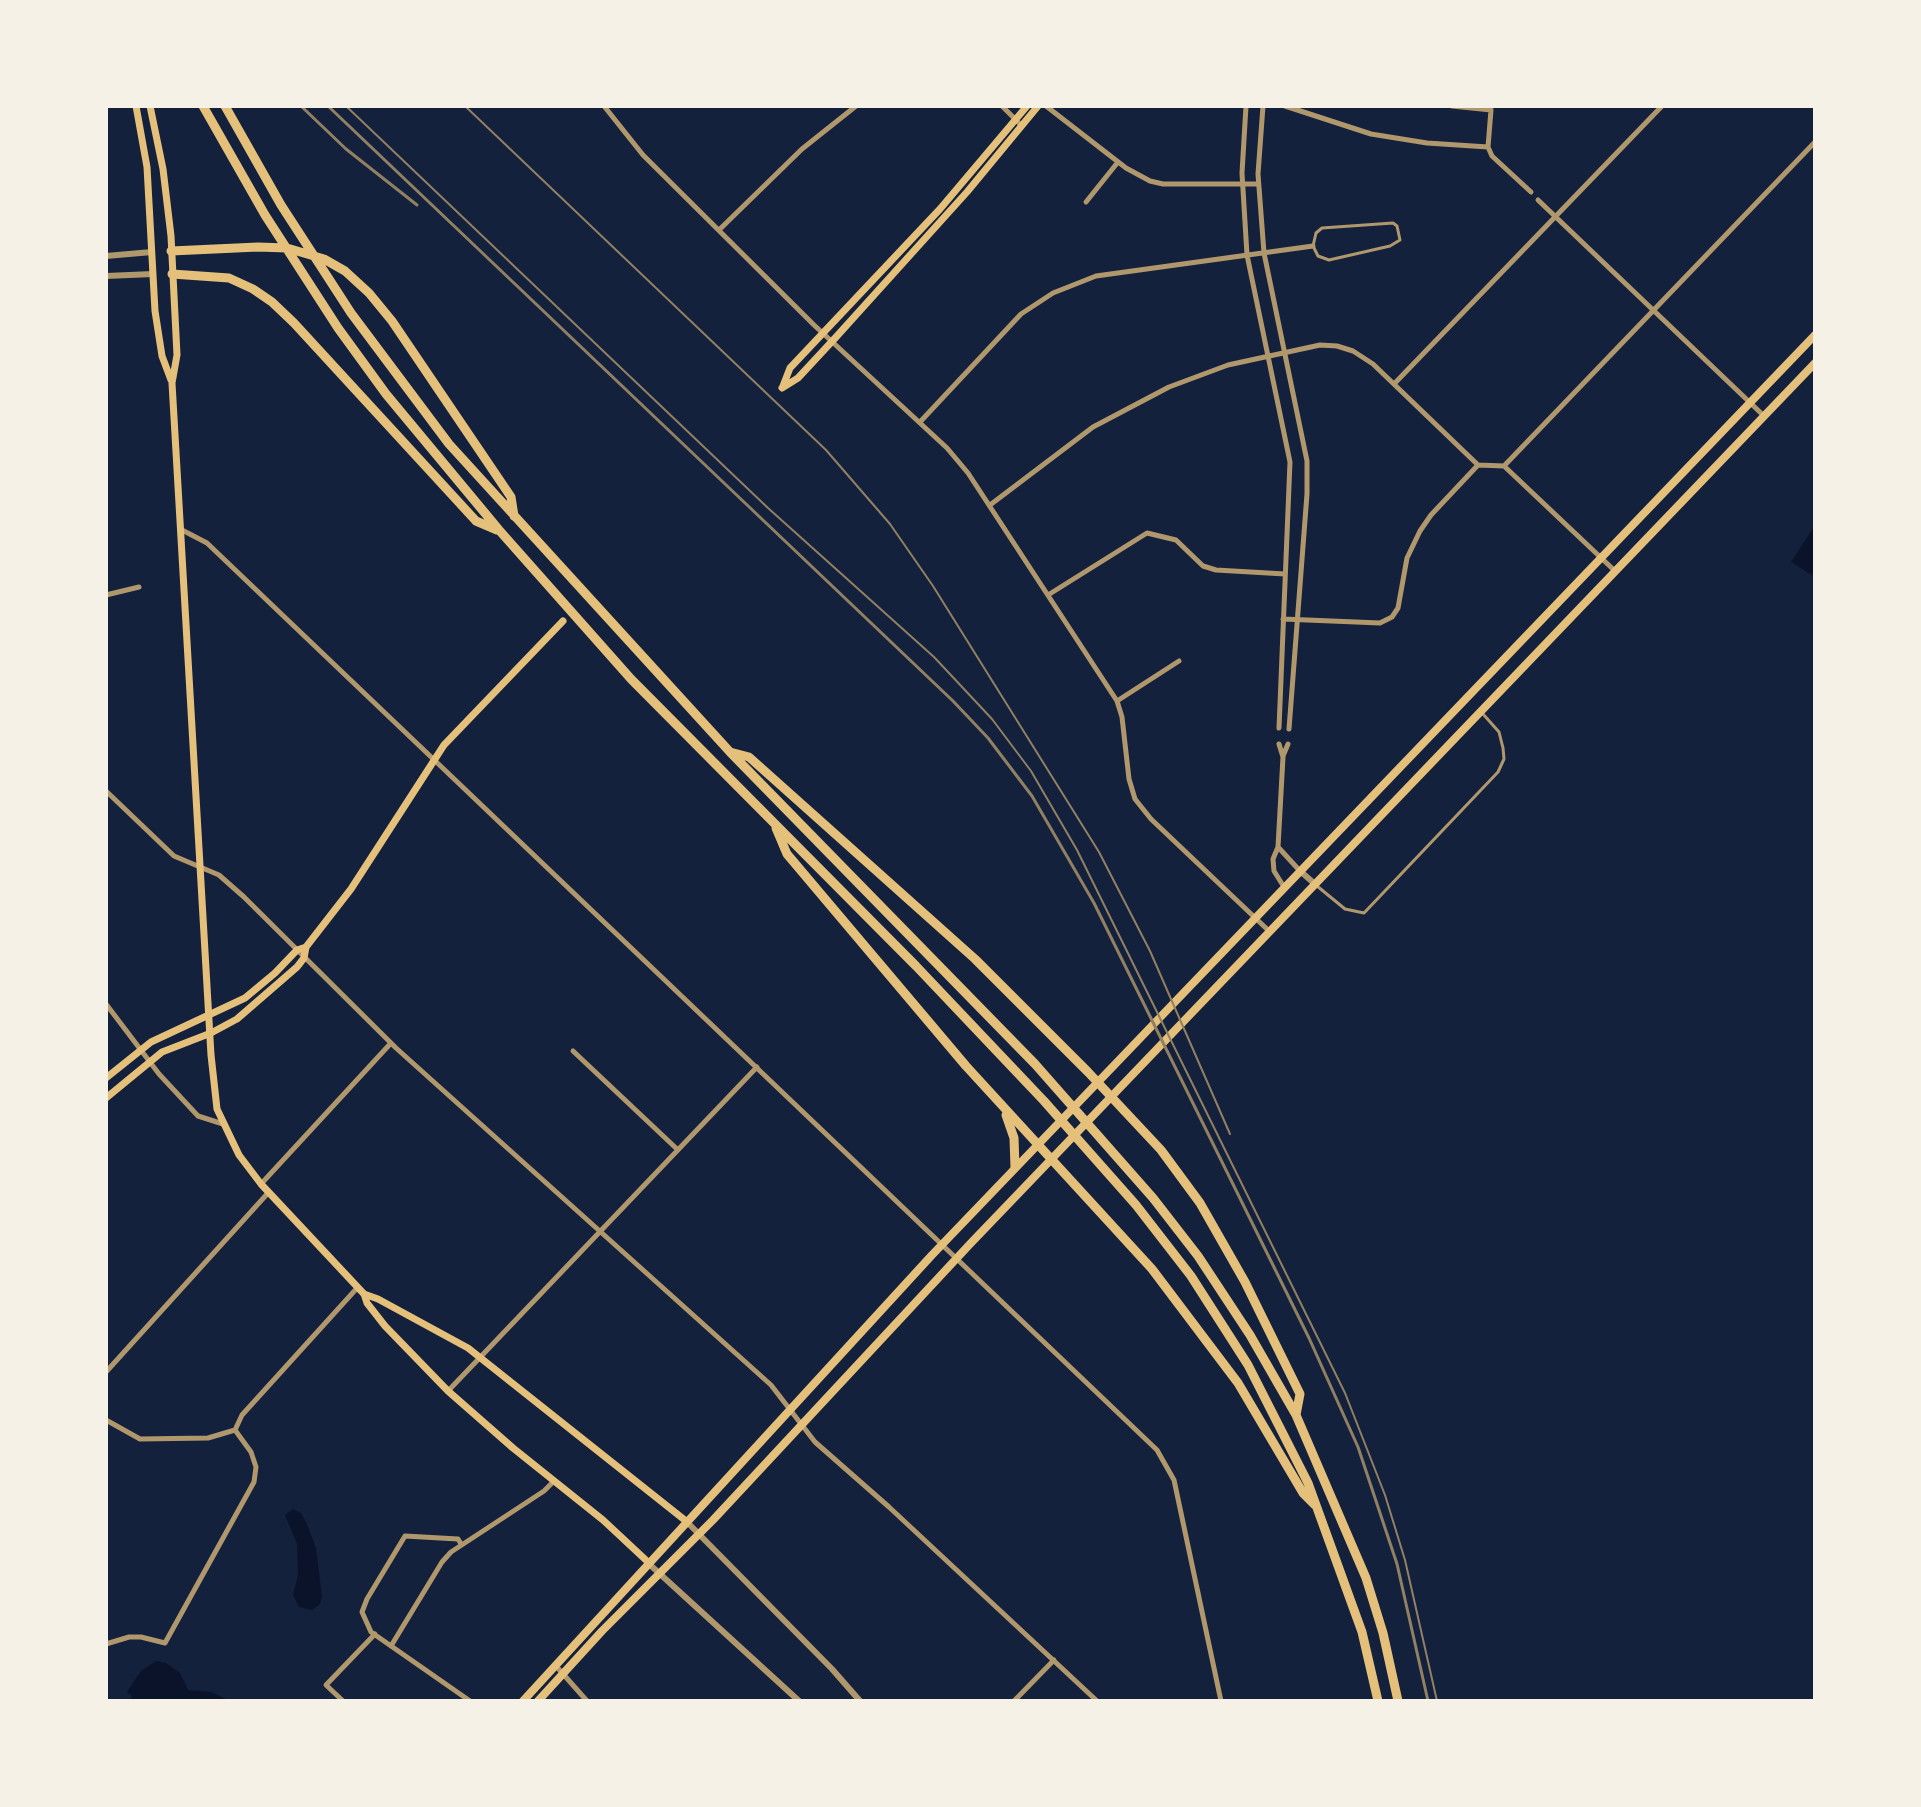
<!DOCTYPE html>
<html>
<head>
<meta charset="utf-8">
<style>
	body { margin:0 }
	#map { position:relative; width:1921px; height:1807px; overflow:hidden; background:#14213d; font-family:"Public Sans",sans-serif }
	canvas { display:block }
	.frame { position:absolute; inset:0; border:108px solid #f6f1e7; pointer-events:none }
</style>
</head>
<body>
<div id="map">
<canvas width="1921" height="1807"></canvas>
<div class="frame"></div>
</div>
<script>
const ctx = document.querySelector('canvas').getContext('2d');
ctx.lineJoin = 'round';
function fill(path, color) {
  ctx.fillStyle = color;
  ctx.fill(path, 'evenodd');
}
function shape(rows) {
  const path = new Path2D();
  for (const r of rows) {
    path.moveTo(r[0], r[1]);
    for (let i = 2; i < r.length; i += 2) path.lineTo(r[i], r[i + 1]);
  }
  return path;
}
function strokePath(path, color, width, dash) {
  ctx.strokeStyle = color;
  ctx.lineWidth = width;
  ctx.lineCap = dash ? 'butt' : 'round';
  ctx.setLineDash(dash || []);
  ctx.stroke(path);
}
const water = shape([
	[1815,525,1815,569,1812,575,1791,562],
	[293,1509,301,1513,306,1522,316,1548,322,1596,320,1604,312,1610,299,1607,293,1595,298,1575,297,1544,285,1515],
	[156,1661,166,1663,180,1673,188,1690,211,1692,230,1701,131,1701,132,1696,127,1692,130,1687,141,1671]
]);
const service = shape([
	[1393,223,1397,226,1400,240,1390,246,1329,260,1318,256,1313,246,1316,233,1322,228,1393,223],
	[1317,886,1345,909,1364,913,1498,772,1504,759,1503,748,1499,732,1483,714]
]);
const minor = shape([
	[604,106,643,155,814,325,947,448,968,473,1117,701,1122,717,1129,779,1135,799,1151,819,1269,931],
	[1002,106,1022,126],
	[1046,106,1126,168,1150,181,1163,184,1258,184],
	[1246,106,1242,173,1247,255,1290,462,1279,728],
	[1263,106,1258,174,1264,253,1307,461,1307,494,1289,729],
	[1285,106,1371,134,1427,143,1488,147],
	[1452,106,1491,110],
	[1491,110,1488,147,1492,156,1531,192],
	[1538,200,1764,416],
	[1086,202,1118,162],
	[719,230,802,149,856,106],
	[1394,384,1662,106],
	[920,422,1021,314,1053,293,1096,276,1313,246],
	[1504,466,1815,142],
	[990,505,1093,427,1169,387,1228,365,1320,345,1337,346,1353,351,1373,364,1478,465,1504,466,1615,571],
	[182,530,207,543,1157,1450,1174,1480,1221,1701],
	[106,595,139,587],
	[1048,595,1147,533,1176,540,1203,566,1216,570,1285,574],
	[1283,619,1380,623,1392,617,1398,608,1407,558,1420,531,1431,515,1478,465],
	[1117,701,1179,661],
	[1279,744,1283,757,1278,847,1273,859,1274,871,1284,887],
	[1283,756,1288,744],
	[106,791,174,856,219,875,244,897,396,1048,771,1385,815,1442,889,1507,1097,1701],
	[1278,847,1300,871],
	[106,1004,159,1074,198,1116,223,1124],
	[573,1051,678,1150],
	[261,1184,391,1043],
	[106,1372,268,1193],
	[448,1391,757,1067],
	[106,1420,140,1439,208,1438,235,1430],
	[235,1430,242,1415,358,1287],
	[461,1544,458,1539,405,1536,367,1599,362,1612,371,1632,470,1701],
	[106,1644,129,1637,141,1637,165,1643,254,1482,256,1467,251,1452,235,1430],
	[391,1646,442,1562,451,1552,544,1491,554,1481],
	[556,1666,587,1701],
	[343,1701,326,1685,375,1634],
	[1014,1701,1054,1660]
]);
const tertiary = shape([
	[106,256,152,252],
	[106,276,153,274],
	[1300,871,1315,884],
	[686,1521,832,1669,860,1701],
	[648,1563,799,1701]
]);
const secondary = shape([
	[136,106,147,167,155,311,162,356,171,380],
	[150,106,163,169,171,236,177,355,172,383,211,1055,217,1109,239,1155,261,1184,364,1294,378,1299,468,1348,686,1521],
	[783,386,790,368,940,209,1027,106],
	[782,388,798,378,837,336,967,192,1038,106],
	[106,1078,151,1042,245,998,275,973,297,950,306,947,351,889,444,745,563,621],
	[106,1098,162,1052,211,1033,237,1019,297,967,304,958,306,947],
	[364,1294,367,1303,385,1326,448,1391,513,1448,603,1520,648,1562]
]);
const primary = shape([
	[523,1701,932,1255,1815,335],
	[538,1701,602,1631,713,1520,970,1244,1815,363]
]);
const motorway = shape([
	[203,106,265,215,338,328,386,394,499,530,631,679,916,966,1044,1101,1136,1205,1191,1276,1248,1365,1308,1483,1362,1632,1378,1701],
	[225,106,281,205,351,313,449,444,730,752,1035,1064,1153,1198,1198,1256,1250,1335,1296,1415,1366,1578,1383,1633,1398,1701],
	[171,251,258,247,287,248,324,259,345,271,369,293,392,321,511,497,514,516],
	[172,274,229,278,253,289,272,302,294,323,476,521,497,530],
	[730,752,749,757,975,959,1088,1072,1161,1150,1200,1203,1245,1282,1300,1394,1296,1415],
	[776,828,787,854,966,1066,1152,1269,1238,1383,1303,1493,1315,1505],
	[1006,1115,1014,1138,1015,1167]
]);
const tram = shape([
	[346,106,768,508,934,657,992,719,1031,771,1077,850,1345,1393,1385,1495,1405,1560,1437,1701],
	[465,106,826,450,890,524,933,586,1099,852,1150,951,1230,1134]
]);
const rail = shape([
	[301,106,346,149,417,205],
	[328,106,953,701,988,738,1032,796,1094,903,1309,1338,1358,1447,1397,1564,1428,1701]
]);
fill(water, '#0b132b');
strokePath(service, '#b1986c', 3);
strokePath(minor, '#b1986c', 5);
strokePath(tertiary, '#b1986c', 6);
strokePath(secondary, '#e5c07b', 7);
strokePath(primary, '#e5c07b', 8);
strokePath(motorway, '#e5c07b', 9);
strokePath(tram, '#918062', 2);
strokePath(rail, '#918062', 3);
</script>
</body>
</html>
